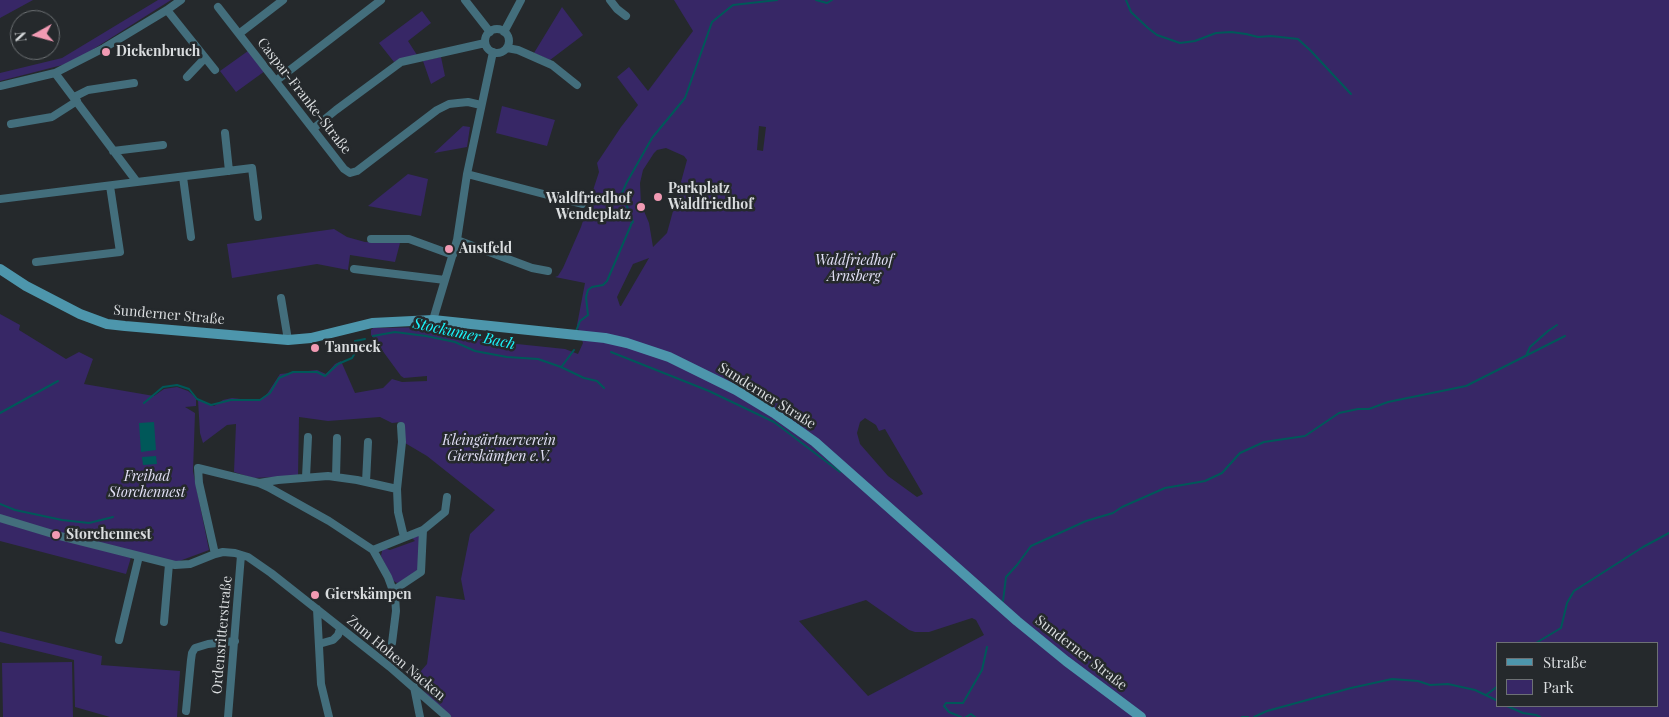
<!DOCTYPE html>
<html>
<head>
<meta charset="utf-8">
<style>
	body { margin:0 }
	#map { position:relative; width:1669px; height:717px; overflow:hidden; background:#25292c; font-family:"Playfair Display",serif }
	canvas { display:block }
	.legend { position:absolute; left:1496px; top:642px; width:162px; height:65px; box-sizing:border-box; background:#25292c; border:1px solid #6d7174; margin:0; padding:6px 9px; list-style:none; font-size:15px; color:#dadddf }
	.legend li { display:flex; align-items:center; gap:10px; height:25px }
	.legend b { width:25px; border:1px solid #6d7174 }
	.north { position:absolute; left:10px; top:10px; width:50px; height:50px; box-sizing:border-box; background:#25292c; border:1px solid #6d7174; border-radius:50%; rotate:263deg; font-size:14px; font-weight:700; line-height:20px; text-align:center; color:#dadddf }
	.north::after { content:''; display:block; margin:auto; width:18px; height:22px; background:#f19ab3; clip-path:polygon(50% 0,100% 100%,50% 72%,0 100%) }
</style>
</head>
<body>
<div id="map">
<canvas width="1669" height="717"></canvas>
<ul class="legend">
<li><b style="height:6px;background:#4d96ac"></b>Straße</li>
<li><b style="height:14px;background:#372766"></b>Park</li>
</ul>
<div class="north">N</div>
</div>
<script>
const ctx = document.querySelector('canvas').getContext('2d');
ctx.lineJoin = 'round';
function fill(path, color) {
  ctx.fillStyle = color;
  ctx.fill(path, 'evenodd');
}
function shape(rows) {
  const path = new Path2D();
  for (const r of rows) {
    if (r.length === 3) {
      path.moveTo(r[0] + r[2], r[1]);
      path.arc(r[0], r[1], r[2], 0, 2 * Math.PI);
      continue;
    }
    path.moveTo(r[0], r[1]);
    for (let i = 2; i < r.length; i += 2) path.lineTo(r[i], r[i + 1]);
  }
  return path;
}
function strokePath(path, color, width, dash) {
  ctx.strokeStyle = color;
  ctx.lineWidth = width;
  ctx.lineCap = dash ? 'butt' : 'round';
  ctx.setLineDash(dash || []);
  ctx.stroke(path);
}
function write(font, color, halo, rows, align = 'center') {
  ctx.font = font + ' "Playfair Display",serif';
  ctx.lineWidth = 5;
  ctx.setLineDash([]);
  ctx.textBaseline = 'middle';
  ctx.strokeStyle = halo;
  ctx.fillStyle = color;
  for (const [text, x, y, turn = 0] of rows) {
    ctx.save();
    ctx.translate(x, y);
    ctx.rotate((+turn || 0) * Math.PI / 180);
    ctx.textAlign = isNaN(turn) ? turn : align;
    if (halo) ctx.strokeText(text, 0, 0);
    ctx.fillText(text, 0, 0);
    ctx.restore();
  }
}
const green = shape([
	[0,0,33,0,0,18],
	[158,0,171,0,84,55,66,64,0,81,0,73,62,58],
	[674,0,1669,0,1669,717,446,717,414,679,427,664,436,596,465,600,461,579,470,534,495,510,427,456,405,443,402,422,392,423,380,417,328,421,299,417,298,476,253,478,234,472,236,424,227,425,203,443,200,433,198,400,214,406,223,400,232,398,258,401,267,394,280,374,317,370,326,374,335,364,341,361,355,393,383,388,392,379,402,382,427,381,427,376,404,378,401,376,371,335,371,330,373,328,433,327,459,336,498,342,565,349,578,354,583,343,577,325,585,283,555,277,558,276,563,268,581,227,599,172,597,163,621,127,638,105,617,77,629,67,648,91,693,31],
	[759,126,766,127,763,151,757,150],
	[666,148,684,156,687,160,667,233,653,247,649,223,641,204,640,183,643,170,654,153,657,150],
	[649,258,621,306,620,306,617,297,633,264],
	[865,418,876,425,879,431,885,429,923,494,917,497,888,476,860,444,857,433,860,422],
	[866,600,909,630,915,632,929,632,972,618,976,620,984,635,868,696,799,621],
	[1498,643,1658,643,1658,706,1498,706],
	[562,7,583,35,550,60,534,53],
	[422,11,431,23,408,41,417,55,394,62,379,43],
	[248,51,265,71,236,92,220,71],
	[441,57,445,76,431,84,423,61],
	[502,106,555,120,547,146,496,133],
	[463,126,470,127,467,147,434,153],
	[408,174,428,179,421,216,368,206],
	[334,229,347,237,365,242,400,243,395,262,350,255,348,270,317,264,232,278,227,244],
	[0,314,20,325,19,330,66,359,79,352,93,359,84,384,154,396,164,389,177,387,188,391,194,396,196,399,196,406,185,407,195,413,193,471,209,550,174,563,132,554,126,574,0,541],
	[420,535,420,568,402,582,397,583,392,580,384,562,381,556,382,551,384,548,390,550,415,541,411,537],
	[0,631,102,656,101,665,180,671,177,717,110,717,75,707,74,660,0,642],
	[72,662,73,717,3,717,2,663]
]);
const water = shape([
	[154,422,156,450,141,452,139,423],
	[156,456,157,464,143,465,142,457]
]);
const stream = shape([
	[816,0,827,3,832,0],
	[1126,0,1131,12,1148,28,1157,35,1180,43,1195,41,1216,33,1231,32,1246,34,1258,37,1271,36,1298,39,1311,51,1351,94],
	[631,224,633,222,622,193,627,182,652,138,685,98,712,22,733,5,777,0],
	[576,331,580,321,588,315,586,297,588,290,592,287,603,285,607,281,631,225],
	[373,336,395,332,426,336,455,342,475,351,507,357,538,359,561,367,584,378,597,381,604,388],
	[611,352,709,391,774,422,840,472],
	[1526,356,1530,347,1548,331,1557,325],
	[562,366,574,350],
	[144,403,163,387,177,385,189,389,197,399,211,405,231,400,260,400,270,393,279,378,293,372,317,372,325,376,338,364,352,358,355,353,355,341,365,339],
	[0,413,58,381],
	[0,504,15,510,62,520,89,523,113,517],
	[1003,601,1006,577,1017,565,1031,546,1086,521,1113,513,1122,507,1165,488,1205,481,1222,473,1240,453,1264,442,1305,436,1339,413,1358,409,1369,409,1388,402,1466,386,1565,336],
	[1536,643,1561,628,1567,603,1574,591,1643,547,1669,533],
	[1486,695,1498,686],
	[1507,706,1523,713,1536,715,1540,717],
	[961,717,949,712,944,706,946,703,963,703,982,670,987,647],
	[966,717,971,714,975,717],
	[1242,717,1248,717],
	[1254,717,1267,711,1351,688,1392,679,1418,681,1430,685,1448,684,1475,690,1498,701]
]);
const minor = shape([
	[465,0,490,32],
	[610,0,617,9,626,16],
	[218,7,344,169,350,173,357,171,437,110,449,104,458,103,468,102,481,105],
	[167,10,215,70],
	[497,41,12],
	[504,32,521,0],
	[240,33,283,0],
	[507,48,518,50,552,65,577,85],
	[55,73,137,182,252,168,258,217],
	[187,77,205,58],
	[277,80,381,0],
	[0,86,55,73,104,48,167,10,181,0],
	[74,97,88,90,134,83],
	[11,124,52,117,77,101],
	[314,128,336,110,401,62,485,43],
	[225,133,229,171],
	[113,151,163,145],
	[467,174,582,204],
	[183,177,191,237],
	[0,199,137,182],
	[371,239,409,239,453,255],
	[457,240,532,268,548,271],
	[36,262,120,252,110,186],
	[354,269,445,280],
	[281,298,288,340],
	[433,320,457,240,467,174,493,52],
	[306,477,308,437],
	[336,477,337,438],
	[366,482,368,442],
	[259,483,278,480,328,476,357,480,397,489,402,442,401,426],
	[397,489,398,512,404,537],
	[0,518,56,535,175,565,190,564,215,554,223,552,235,553,248,557,271,573,390,667,447,717],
	[373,550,423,530,445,512,447,497],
	[215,554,199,483,198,468,259,483,268,487,329,521,373,550,388,577,395,596,396,611,392,643],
	[394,590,421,572,423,530],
	[317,609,321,684,329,717],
	[164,622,169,564],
	[119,640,139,556],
	[319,644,333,640,338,635,340,629],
	[414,687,420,717],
	[186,711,191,660,192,653,195,648,208,644,235,641],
	[228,717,241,555]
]);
const secondary = shape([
	[0,269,26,286,80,314,107,324,125,326,288,340,311,338,372,323,433,320,605,338,627,343,669,357,736,390,774,413,815,442,1017,621,1066,661,1141,717]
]);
const markers = [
	[106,52,5,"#f19ab3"],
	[658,197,5,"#f19ab3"],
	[641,207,5,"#f19ab3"],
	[449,249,5,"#f19ab3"],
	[315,348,5,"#f19ab3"],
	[56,535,5,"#f19ab3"],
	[315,595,5,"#f19ab3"]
];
const poiNames = [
	["Dickenbruch",116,52],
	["Parkplatz",668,189],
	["Waldfriedhof",668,205],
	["Waldfriedhof",631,199,"right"],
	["Wendeplatz",631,215,"right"],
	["Austfeld",459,249],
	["Tanneck",325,348],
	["Storchennest",66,535],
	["Gierskämpen",325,595]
];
const streetNames = [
	["Caspar-Franke-Straße",304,96,52],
	["Sunderner Straße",169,315,5],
	["Sunderner Straße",767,396,32],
	["Ordensritterstraße",222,635,-85],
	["Sunderner Straße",1081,653,38],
	["Zum Hohen Nacken",396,658,40]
];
const parkNames = [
	["Waldfriedhof",854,261],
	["Arnsberg",854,277],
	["Kleingärtnerverein",499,441],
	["Gierskämpen e.V.",499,457],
	["Freibad",147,477],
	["Storchennest",147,493]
];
const waterNames = [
	["Stockumer Bach",464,334,12]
];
fill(green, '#372766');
fill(water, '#005859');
strokePath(stream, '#005859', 2);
strokePath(minor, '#436e7c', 8);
strokePath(secondary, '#4d96ac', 10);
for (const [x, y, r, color] of markers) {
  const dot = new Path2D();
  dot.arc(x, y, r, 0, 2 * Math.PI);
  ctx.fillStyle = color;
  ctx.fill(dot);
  strokePath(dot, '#25292c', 2);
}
write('bold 14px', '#dadddf', '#25292c', poiNames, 'left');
write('14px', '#dadddf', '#25292c', streetNames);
write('italic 14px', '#e2e0f6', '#25292c', parkNames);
write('italic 15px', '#1af6fb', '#25292c', waterNames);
</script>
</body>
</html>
